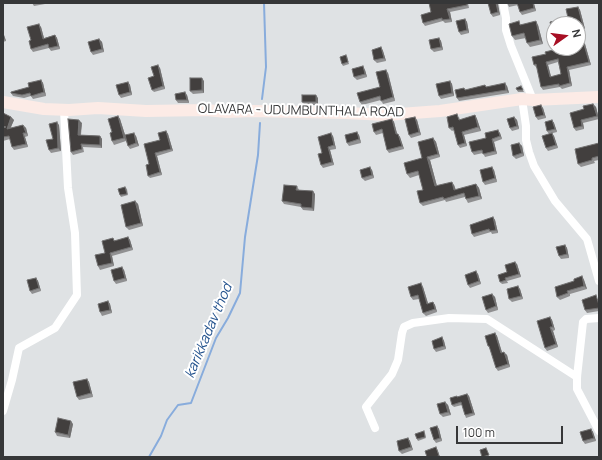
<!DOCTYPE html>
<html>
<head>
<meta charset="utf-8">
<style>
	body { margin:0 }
	#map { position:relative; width:602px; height:460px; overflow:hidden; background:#dfe2e4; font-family:Manrope,sans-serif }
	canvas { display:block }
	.frame { position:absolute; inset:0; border:4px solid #363738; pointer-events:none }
	.north { position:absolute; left:546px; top:16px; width:40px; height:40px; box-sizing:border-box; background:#fff; border:1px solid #afafaf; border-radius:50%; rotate:76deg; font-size:11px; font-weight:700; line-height:16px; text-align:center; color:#363738 }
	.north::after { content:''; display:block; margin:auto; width:14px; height:18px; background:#a70f24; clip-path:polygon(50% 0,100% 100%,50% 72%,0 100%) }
	.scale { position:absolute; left:456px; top:426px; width:107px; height:18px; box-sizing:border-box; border:2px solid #363738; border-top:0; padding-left:5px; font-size:12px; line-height:14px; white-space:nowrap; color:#363738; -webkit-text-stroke:3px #fff; paint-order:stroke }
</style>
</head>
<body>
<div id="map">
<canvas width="602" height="460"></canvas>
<div class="frame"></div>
<div class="north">N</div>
<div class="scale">100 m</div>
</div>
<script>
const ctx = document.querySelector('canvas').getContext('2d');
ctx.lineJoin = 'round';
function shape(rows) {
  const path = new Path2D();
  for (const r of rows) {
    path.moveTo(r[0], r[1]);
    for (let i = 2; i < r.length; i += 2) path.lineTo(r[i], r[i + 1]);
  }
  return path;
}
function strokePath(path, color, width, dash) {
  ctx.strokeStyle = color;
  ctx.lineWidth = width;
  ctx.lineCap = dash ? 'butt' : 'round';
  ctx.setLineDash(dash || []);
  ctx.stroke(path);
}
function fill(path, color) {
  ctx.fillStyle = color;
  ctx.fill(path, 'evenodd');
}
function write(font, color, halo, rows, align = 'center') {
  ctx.font = font + ' Manrope,sans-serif';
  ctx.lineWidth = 4;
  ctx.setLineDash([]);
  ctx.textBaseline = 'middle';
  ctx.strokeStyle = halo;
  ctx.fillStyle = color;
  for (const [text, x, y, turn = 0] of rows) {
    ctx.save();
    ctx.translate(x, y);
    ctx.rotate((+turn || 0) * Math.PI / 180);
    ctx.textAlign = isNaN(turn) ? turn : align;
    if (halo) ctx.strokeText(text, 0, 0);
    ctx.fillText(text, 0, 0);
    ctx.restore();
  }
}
const stream = shape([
	[262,99,266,67,264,3],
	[149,457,161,436,167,420,178,405,191,403,216,338,228,318,240,293,245,237,258,155,260,123]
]);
const street = shape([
	[503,3,506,18,506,30,511,46,533,100],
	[522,99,526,126,526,140,529,152,534,166,555,201,587,239,599,281],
	[599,318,586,319,583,322,577,377,577,389,599,431],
	[3,411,12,380,19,348,55,328,77,295,75,233,68,188,64,110],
	[375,428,366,407,392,374,398,360,402,333,404,327,413,323,449,318,487,319,577,377]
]);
const secondary = shape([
	[3,102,44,109,69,110,98,108,146,111,206,110,227,112,252,111,347,113,386,115,440,111,522,99,533,100,599,97]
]);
const wall = shape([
	[32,3,44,3,45,4,34,6],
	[468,3,469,8,450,12,452,22,445,23,443,21,425,26,423,23,421,15],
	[488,3,497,3,500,15,493,17,491,14],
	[507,3,534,3,536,11,522,15,520,12,518,5,509,7],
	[578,7,580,10,585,29,578,31,578,24,554,24,554,34,552,31,550,22,568,18,566,9],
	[465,19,467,22,469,33,461,35,459,32],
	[521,24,538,25,543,44,530,47,527,43,526,38,515,40,512,36],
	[41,27,44,38,55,35,57,38,60,49,51,51,49,48,33,52,31,49,31,40],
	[3,32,6,41,3,42],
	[439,38,441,41,443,50,434,52,431,49],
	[99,39,102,42,104,52,93,55,91,52],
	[583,41,585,44,591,65,569,70,572,86,562,89,560,87,543,90,541,87,537,68,534,65,578,48],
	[558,62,561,74,551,77,548,65],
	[381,47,383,51,386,61,377,63,374,60],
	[347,56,349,64,343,66,342,64],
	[160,68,165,89,154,92,152,90,154,76],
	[365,70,367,77,357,80,354,77],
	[388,73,395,101,383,104,381,100,362,105,360,102,380,87],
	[41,80,43,83,46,96,33,99,31,96,24,98,13,96,11,93,29,87],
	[204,81,204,93,193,94,190,91],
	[450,81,452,84,454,96,441,99,439,96],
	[128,82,130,85,132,95,121,98,119,95],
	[507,86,509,93,459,101,457,98,466,90],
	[522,88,524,92,518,92,517,90],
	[187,95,189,103,178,103,176,100],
	[318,98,318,105,305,105,302,102],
	[593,104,596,107,599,119,583,123,584,129,576,131,574,128,584,109],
	[543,108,546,118,538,120,536,117],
	[3,113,11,117,14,120,10,128,23,125,26,128,28,136,25,137,28,147,14,150,12,147,10,139,3,141],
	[475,115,477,119,481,131,464,135,467,146,460,148,458,145,454,130,452,131,449,128,459,117,460,120],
	[118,116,120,119,125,135,136,136,139,146,130,149,128,146,126,141,114,145,112,141,112,132],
	[514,117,517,120,519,129,512,131,510,128],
	[392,119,394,122,397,134,400,137,404,149,389,153,387,150,383,133,376,135,374,132],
	[417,120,421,135,411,138,409,135],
	[552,120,554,123,557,132,549,134,547,131],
	[82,123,81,135,100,136,102,139,102,148,83,147,84,152,73,155,71,152],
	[59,125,61,151,51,153,49,150,53,139],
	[166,131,168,134,173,151,157,156,162,175,150,178,148,176,149,164,160,140],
	[500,133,502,139,494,142,497,154,485,157,483,153,474,155,472,152,486,138],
	[359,135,361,143,349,146,347,143],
	[333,136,336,149,330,150,334,165,323,168,321,165,322,153],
	[554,136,558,148,548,151,546,148],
	[433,138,436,142,440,157,430,160,437,186,454,185,456,190,476,184,479,188,482,199,468,203,465,197,446,202,445,200,423,206,420,203,423,190,419,175,410,178,407,174,422,158],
	[519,143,522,146,524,156,516,159,513,156],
	[599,143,599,160,594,161,595,163,581,167,578,164],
	[372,170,374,178,365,181,362,178],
	[494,170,497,182,485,185,483,182],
	[297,186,299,190,315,194,314,211,303,210,301,207,284,204,282,201],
	[125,187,127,189,128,195,121,197,120,195],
	[135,201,138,204,143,226,129,230,126,227],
	[493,217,495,220,498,233,492,234,491,232,474,237,472,234],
	[128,237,130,240,133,250,112,256,114,266,100,270,98,266,105,253,113,238,115,241],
	[565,245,567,248,569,258,561,259,559,256],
	[517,264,521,277,507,281,508,283,502,284,500,282,507,272],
	[124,270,127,281,116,284,114,281],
	[478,274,481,284,470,288,468,285],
	[582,276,584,280,587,289,570,294,570,296,560,300,557,297,574,281],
	[36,278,38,281,41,291,32,294,30,291],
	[423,287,428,303,433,302,435,305,437,312,426,316,423,313,419,299,413,300,411,297],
	[520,289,523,299,512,302,509,299],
	[492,294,495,297,498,310,488,313,486,310],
	[598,299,599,311,587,313,585,310],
	[108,301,110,304,112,313,102,316,100,312],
	[550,317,552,320,555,330,553,331,558,347,547,351,545,348],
	[495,333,497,336,502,352,507,355,510,367,498,371,496,368,491,349,488,346],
	[442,337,444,341,446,349,436,352,434,349],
	[87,379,89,382,93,397,79,400,77,397],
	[467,394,469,396,475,415,466,418,465,415,462,405,454,407,452,405,458,397],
	[445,402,448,405,451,415,443,417,440,414],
	[73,424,70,438,57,436,55,432],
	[437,426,439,429,442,441,436,443,434,440],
	[591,429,593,432,596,441,585,444,583,441],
	[425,433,426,438,418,441,417,439],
	[408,438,410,441,413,450,402,454,399,451]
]);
const shadedWall = shape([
	[496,3,498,3,500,15,498,12],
	[533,3,534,4,536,11,534,8],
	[578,7,580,10,585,29,583,26],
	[447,9,450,12,452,22,450,19],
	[465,19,467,22,469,33,467,30],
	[536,21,538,25,543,44,540,40],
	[39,24,41,27,45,42,43,39],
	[3,32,6,41,3,38],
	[55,35,57,38,60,49,58,46],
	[439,38,441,41,443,50,441,47],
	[99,39,102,42,104,52,102,49],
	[583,41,585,44,591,65,589,62],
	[381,47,383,51,386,61,384,58],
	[546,62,548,65,552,80,550,77],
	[158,65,160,68,165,89,163,86],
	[363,66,365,70,367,77,365,74],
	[567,67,569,70,572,86,570,83],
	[386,70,388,73,395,101,393,97],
	[202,78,204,81,204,93,202,90],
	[41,80,43,83,46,96,44,92],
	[450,81,452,84,454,96,452,93],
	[128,82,130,85,132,95,130,92],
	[505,83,507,86,509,93,506,90],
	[185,92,187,95,189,103,187,100],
	[316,95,318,98,318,105,316,102],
	[593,104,596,107,599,119,597,116],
	[541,105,543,108,546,118,544,115],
	[475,115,477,119,481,131,478,127],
	[118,116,120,119,127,141,124,138],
	[11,117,14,120,9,132,7,129],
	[415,117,417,120,421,135,419,132],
	[514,117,517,120,519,129,517,126],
	[392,119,394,122,398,137,396,134],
	[79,120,82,123,80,138,78,135],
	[552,120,554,123,557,132,555,129],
	[581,120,583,123,584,129,582,126],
	[57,122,59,125,61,151,58,148],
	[23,125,26,128,28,136,26,133],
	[498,130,500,133,502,139,500,136],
	[166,131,168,134,173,151,171,149],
	[357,132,359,135,361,143,359,139],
	[462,132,464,135,467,146,465,143],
	[23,133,25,137,28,147,26,144],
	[134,133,136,136,139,146,136,143],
	[331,133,333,136,336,149,334,145],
	[552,133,554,136,558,148,556,145],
	[398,134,400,137,404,149,402,146],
	[100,136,102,139,102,148,100,145],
	[433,138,436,142,440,157,438,154],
	[492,139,494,142,497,154,495,151],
	[519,143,522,146,524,156,522,153],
	[328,147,330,150,334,165,332,162],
	[155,153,157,156,162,175,160,172],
	[427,157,430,160,438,190,435,186],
	[370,167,372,170,374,178,372,175],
	[492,167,494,170,497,182,495,178],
	[452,182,454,185,457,194,454,190],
	[476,184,479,188,482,199,479,196],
	[313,191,315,194,314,211,312,208],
	[135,201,138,204,143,226,141,223],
	[493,217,495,220,498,233,496,230],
	[128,237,130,240,133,250,131,247],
	[565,245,567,248,569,258,567,254],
	[110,253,112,256,114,266,112,263],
	[515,262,517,264,521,277,519,274],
	[122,267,124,270,127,281,125,278],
	[476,271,478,274,481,284,479,281],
	[582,276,584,280,587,289,584,286],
	[36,278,38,281,41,291,39,288],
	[421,283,423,287,429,307,427,304],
	[518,286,520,289,523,299,521,296],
	[492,294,495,297,498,310,496,306],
	[108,301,110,304,112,313,110,310],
	[433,302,435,305,437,312,435,309],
	[550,317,552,320,555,330,553,327],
	[550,327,553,331,558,347,556,344],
	[495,333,497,336,503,356,501,353],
	[442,337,444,341,446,349,444,346],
	[504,352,507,355,510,367,508,364],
	[87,379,89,382,93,397,91,393],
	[467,394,469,396,475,415,473,413],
	[445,402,448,405,451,415,448,412],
	[71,421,73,424,70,438,68,435],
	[437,426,439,429,442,441,440,438],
	[591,429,593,432,596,441,594,438],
	[408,438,410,441,413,450,411,447],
	[436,447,438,451,440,457,439,456]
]);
const building = shape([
	[429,3,467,3,467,5,447,9,450,19,442,20,442,18,423,23,421,15,431,12,429,3],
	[488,3,496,3,498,12,491,14,488,3],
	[517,3,533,3,534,8,520,12,517,3],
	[578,7,583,26,578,28,578,24,554,24,554,30,552,31,550,22,568,18,566,9,578,7],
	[465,19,467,30,459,32,456,21,465,19],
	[519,21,520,25,536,21,540,40,527,43,524,33,512,36,509,24,519,21],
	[39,24,43,39,55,35,58,46,49,48,48,44,31,49,29,41,31,40,27,27,39,24],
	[439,38,441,47,431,49,429,40,439,38],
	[99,39,102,49,91,52,88,42,99,39],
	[583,41,589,62,567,67,570,83,559,86,559,84,541,87,536,64,534,65,532,57,546,54,545,52,561,48,578,48,578,42,583,41],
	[558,59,561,74,550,77,546,62,558,59],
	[381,47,384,58,374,60,372,50,381,47],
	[346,55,348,62,342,64,340,57,346,55],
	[158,65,163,86,152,90,148,78,154,76,151,67,158,65],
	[363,66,365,74,354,77,352,69,363,66],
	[386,70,393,97,381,101,380,96,360,102,357,93,380,87,376,72,386,70],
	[190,78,202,78,202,90,190,91,190,78],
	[41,80,44,92,31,96,30,93,22,95,11,93,11,92,29,87,28,83,41,80],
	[450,81,452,93,439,96,436,84,450,81],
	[128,82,130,92,119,95,116,85,128,82],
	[505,83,506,90,457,98,455,90,464,88,465,90,485,85,486,87,505,83],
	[521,86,523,90,517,90,516,88,521,86],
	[185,92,187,100,176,100,175,94,185,92],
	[302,95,316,95,316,102,302,102,302,95],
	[593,104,597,116,581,120,582,126,574,128,570,113,584,109,583,106,593,104],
	[541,105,544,115,536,117,533,107,541,105],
	[3,113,11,117,7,129,23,125,26,133,23,133,26,144,12,147,9,136,3,137,3,128,6,127,3,126,3,113],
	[457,114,459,120,475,115,478,127,462,132,465,143,458,145,453,127,449,128,447,117,457,114],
	[118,116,124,138,112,141,110,133,112,132,108,119,118,116],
	[415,117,419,132,409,135,405,119,415,117],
	[514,117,517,126,510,128,507,119,514,117],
	[68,119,79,120,78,135,100,136,100,145,81,144,82,149,71,152,68,119],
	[392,119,396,134,398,134,402,146,387,150,382,129,374,132,372,124,392,119],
	[552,120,555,129,547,131,545,122,552,120],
	[57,122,58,148,49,150,46,140,53,139,49,124,57,122],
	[498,130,500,136,492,139,495,151,483,154,482,150,472,152,469,142,486,138,485,133,498,130],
	[166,131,171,149,155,153,160,172,148,176,146,165,149,164,144,144,160,140,158,133,166,131],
	[357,132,359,139,347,143,345,135,357,132],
	[134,133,136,143,128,146,125,135,134,133],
	[331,133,334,145,328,147,332,162,321,165,318,154,322,153,318,137,331,133],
	[552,133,556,145,546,148,542,136,552,133],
	[433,138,438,154,427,157,435,186,452,182,454,190,476,184,479,196,466,199,464,193,444,199,443,197,420,203,417,191,423,190,418,171,407,174,404,163,422,158,418,142,433,138],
	[519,143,522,153,513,156,511,145,519,143],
	[599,143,599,156,592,158,592,160,578,164,575,149,599,143],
	[370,167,372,175,362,178,360,170,370,167],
	[492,167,495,178,483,182,480,170,492,167],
	[284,185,297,186,296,190,313,191,312,208,301,207,301,204,282,201,284,185],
	[125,187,127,194,120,195,118,189,125,187],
	[135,201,141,223,126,227,121,205,135,201],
	[493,217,496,230,490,231,489,229,472,234,470,225,493,217],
	[128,237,131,247,110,253,112,263,98,266,95,255,105,253,102,241,113,238,114,241,128,237],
	[565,245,567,254,559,256,556,247,565,245],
	[515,262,519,274,505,278,506,280,500,282,498,275,507,272,505,265,515,262],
	[122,267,125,278,114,281,111,270,122,267],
	[476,271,479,281,468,285,465,275,476,271],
	[582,276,584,286,567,291,568,293,557,297,555,287,574,281,574,279,582,276],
	[36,278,39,288,30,291,27,280,36,278],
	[421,283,427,304,433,302,435,309,423,313,418,295,411,297,408,287,421,283],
	[518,286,521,296,509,299,507,289,518,286],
	[492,294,496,306,486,310,482,297,492,294],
	[596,295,599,305,599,308,585,310,582,300,596,295],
	[108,301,110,310,100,312,98,304,108,301],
	[550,317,553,327,550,327,556,344,545,348,537,321,550,317],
	[495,333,501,353,504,352,508,364,496,368,489,346,488,346,485,336,495,333],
	[442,337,444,346,434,349,432,341,442,337],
	[87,379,91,393,77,397,73,382,87,379],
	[467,394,473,413,465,415,461,402,452,405,450,398,457,396,457,397,467,394],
	[445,402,448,412,440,414,437,404,445,402],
	[58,418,71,421,68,435,55,432,58,418],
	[437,426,440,438,434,440,430,428,437,426],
	[591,429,594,438,583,441,580,432,591,429],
	[424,431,425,437,417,439,415,434,424,431],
	[408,438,411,447,399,451,397,441,408,438],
	[436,447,439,456,434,457,427,457,425,451,436,447],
	[486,448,489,455,482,457,480,450,486,448]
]);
const streetNames = [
	["OLAVARA - UDUMBUNTHALA ROAD",301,111,1]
];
const waterNames = [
	["karikkadav thod",209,331,-67]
];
strokePath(stream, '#88acdc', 2);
strokePath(street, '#fff', 8);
strokePath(secondary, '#fcebe6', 12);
fill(wall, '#909091');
fill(shadedWall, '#717070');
fill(building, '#423f3e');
strokePath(building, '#717070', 1);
write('13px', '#363738', '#fff', streetNames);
write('italic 14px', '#23528d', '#fff', waterNames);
</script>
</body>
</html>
